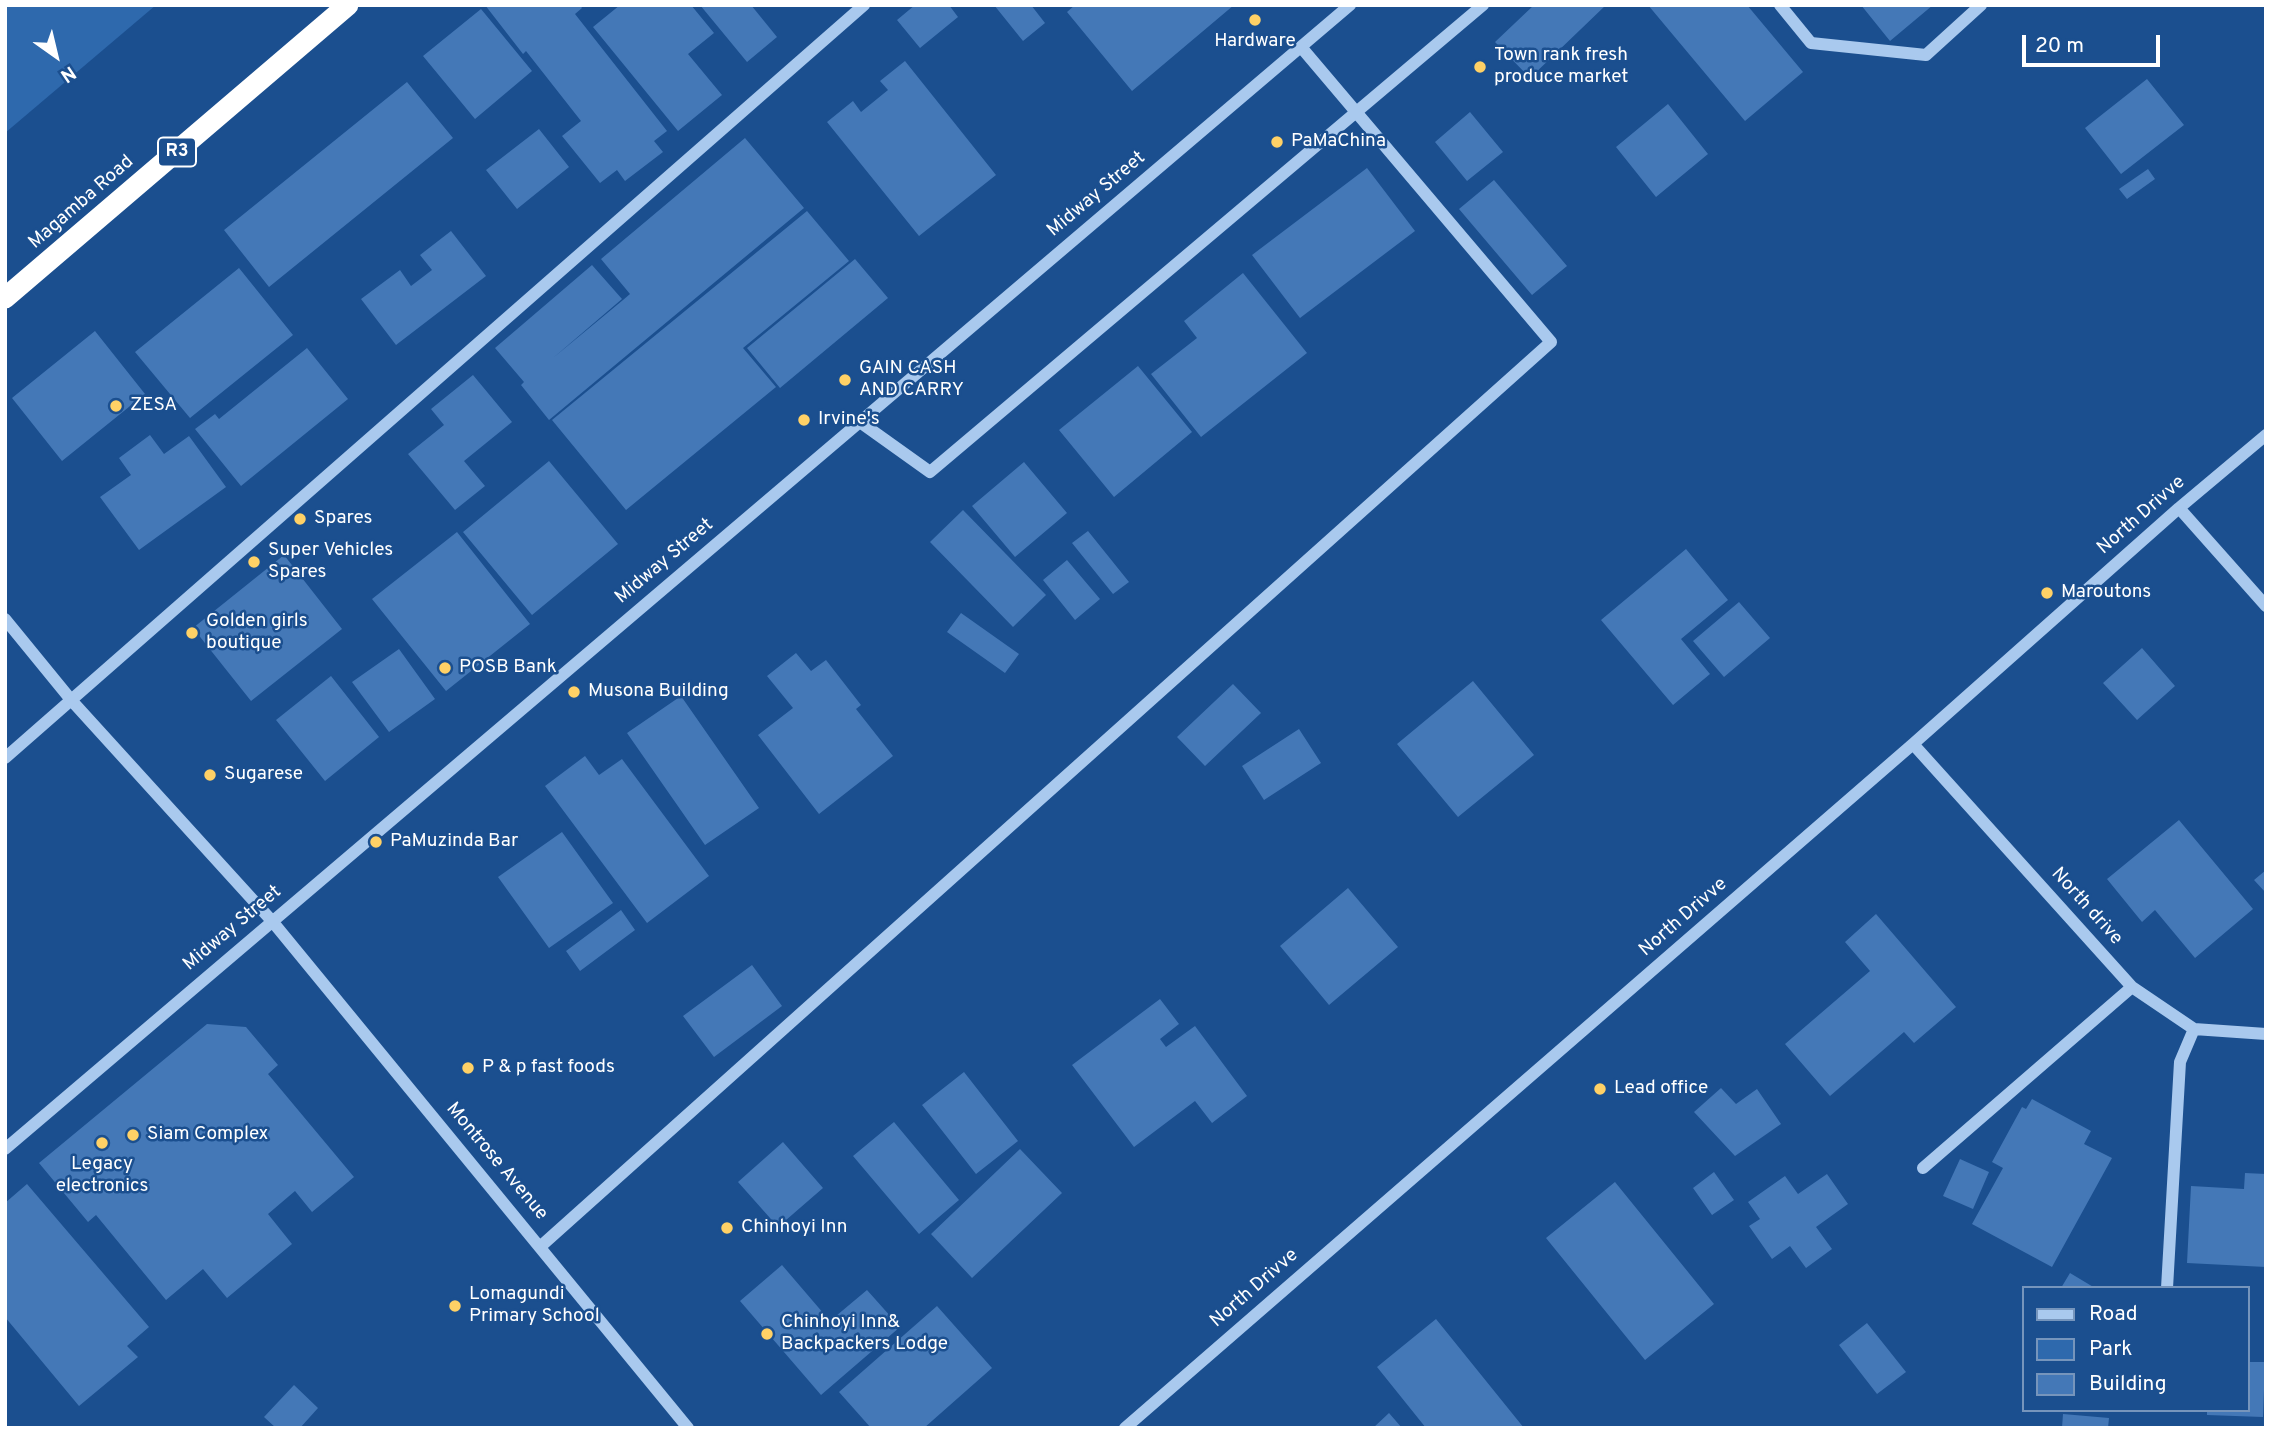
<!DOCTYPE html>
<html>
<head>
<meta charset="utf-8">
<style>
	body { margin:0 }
	#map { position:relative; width:2271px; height:1433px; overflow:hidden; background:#1b4f8f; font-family:Overpass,sans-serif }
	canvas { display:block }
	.frame { position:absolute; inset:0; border:7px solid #fff; pointer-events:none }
	.legend { position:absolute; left:2022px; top:1286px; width:228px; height:126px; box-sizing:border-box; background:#1b4f8f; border:2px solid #7695bc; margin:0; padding:9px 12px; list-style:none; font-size:21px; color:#fff }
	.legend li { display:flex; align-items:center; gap:14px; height:35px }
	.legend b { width:35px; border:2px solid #7695bc }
	.north { position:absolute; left:21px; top:21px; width:70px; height:70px; -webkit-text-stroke:5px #1b4f8f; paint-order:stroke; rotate:146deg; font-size:19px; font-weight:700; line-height:28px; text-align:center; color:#fff }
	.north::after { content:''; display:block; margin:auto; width:24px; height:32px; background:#fff; clip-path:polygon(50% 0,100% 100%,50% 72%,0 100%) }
	.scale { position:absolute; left:2022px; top:35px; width:138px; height:32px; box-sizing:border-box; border:4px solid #fff; border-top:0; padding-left:9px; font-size:21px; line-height:24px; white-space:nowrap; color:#fff; -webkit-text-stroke:5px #1b4f8f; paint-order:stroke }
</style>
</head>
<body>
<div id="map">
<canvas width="2271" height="1433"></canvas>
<div class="frame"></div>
<ul class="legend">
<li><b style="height:9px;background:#a9c9ee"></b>Road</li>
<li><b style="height:19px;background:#2e69ad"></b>Park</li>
<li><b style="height:19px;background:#4478b7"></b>Building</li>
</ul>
<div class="north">N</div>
<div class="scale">20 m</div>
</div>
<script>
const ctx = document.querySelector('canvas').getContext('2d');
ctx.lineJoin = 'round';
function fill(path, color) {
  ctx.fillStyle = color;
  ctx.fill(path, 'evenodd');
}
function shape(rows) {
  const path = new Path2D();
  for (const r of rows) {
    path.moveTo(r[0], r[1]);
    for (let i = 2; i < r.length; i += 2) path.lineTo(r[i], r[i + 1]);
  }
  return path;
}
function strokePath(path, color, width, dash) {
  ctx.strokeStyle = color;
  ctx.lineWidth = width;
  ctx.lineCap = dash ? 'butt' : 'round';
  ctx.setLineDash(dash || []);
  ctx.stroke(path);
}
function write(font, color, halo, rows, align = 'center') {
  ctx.font = font + ' Overpass,sans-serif';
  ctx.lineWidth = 5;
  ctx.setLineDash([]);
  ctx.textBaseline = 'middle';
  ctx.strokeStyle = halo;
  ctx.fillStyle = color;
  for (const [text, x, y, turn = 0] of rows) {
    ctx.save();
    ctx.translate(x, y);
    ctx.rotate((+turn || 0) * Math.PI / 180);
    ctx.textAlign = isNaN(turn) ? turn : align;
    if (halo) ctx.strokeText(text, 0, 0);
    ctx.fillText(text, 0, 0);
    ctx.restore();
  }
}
const green = shape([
	[5,5,156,5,5,133]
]);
const building = shape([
	[485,5,580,5,582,8,575,14,667,131,654,141,663,152,625,181,617,170,600,183,562,136,581,121,526,51,523,54],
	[620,5,691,5,714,33,688,54,722,95,678,131,593,27],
	[700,5,751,5,777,37,747,62],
	[915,5,949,5,958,17,920,48,897,20],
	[994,5,1031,5,1045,23,1023,41],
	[1075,5,1234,5,1132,91,1067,12],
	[1534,5,1606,5,1530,78,1495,42],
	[1648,5,1747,5,1803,72,1745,121],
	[1861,5,1933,5,1890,41],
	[481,9,532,71,475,119,423,56],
	[905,61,996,175,919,236,827,122,853,101,861,112,888,90,880,81],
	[2147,79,2184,125,2121,174,2085,128],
	[407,82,453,138,269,287,224,230],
	[1668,104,1708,154,1656,197,1616,147],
	[1470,112,1503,152,1467,181,1435,142],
	[539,129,569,167,517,209,486,170],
	[745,138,804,208,549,420,521,385,524,382,495,348,592,265,622,299,553,358,623,300,630,294,601,259],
	[1367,168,1415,231,1300,318,1252,255],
	[2148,169,2155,179,2127,199,2119,189],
	[1494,180,1567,266,1532,295,1459,209],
	[807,211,849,261,743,348,776,387,626,510,552,420],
	[451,231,486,276,396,345,361,299,400,270,411,286,432,270,420,255],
	[855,259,888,298,780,388,747,348],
	[239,268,293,335,190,418,135,352],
	[1243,273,1307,353,1201,437,1151,374,1197,338,1184,321],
	[95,331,145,394,62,461,12,398],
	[307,348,348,399,241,486,195,429,215,414,219,419],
	[1138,366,1192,432,1114,497,1059,430],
	[473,375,512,422,464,461,485,486,455,510,408,454,444,425,431,409],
	[150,435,164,454,189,436,226,487,139,550,100,497,131,475,119,458],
	[549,461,618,544,532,615,463,532],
	[1024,462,1067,513,1015,557,972,506],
	[963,510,1046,595,1013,627,930,542],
	[1088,531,1129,582,1113,594,1072,543],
	[457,532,530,624,446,691,372,599],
	[1686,549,1728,600,1681,639,1710,674,1673,705,1601,620],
	[284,555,342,629,251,701,193,628],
	[1067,560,1100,599,1075,620,1043,580],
	[1739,602,1770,638,1724,677,1693,641],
	[961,613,1019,654,1005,673,947,632],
	[2142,648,2175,686,2137,720,2103,683],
	[399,649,435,699,389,732,352,682],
	[796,653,811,671,826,660,861,705,856,709,893,756,819,814,758,735,793,708,767,676],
	[331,676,379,737,325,781,276,720],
	[1473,681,1534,755,1458,817,1397,744],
	[1233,684,1261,713,1205,766,1177,737],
	[681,696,759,808,705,845,627,733],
	[1299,729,1321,763,1264,800,1242,766],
	[585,756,599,775,622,759,709,876,647,923,545,786],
	[2179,820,2253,909,2195,958,2155,910,2142,922,2107,879],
	[562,832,613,903,549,948,498,877],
	[2266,870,2266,893,2254,880],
	[1348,888,1398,947,1329,1005,1280,946],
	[621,910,635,930,580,971,566,951],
	[1876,914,1956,1007,1914,1043,1904,1032,1830,1096,1785,1044,1870,971,1845,942],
	[752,965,782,1006,714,1057,683,1016],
	[1160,999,1179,1024,1160,1039,1166,1047,1195,1026,1247,1096,1212,1123,1195,1101,1134,1147,1072,1065],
	[207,1024,246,1027,278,1065,268,1074,354,1177,312,1212,295,1191,268,1214,292,1244,227,1298,203,1269,166,1300,96,1215,88,1222,39,1163],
	[964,1072,1018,1141,976,1174,922,1105],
	[1721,1088,1736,1104,1757,1089,1781,1124,1735,1156,1694,1112],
	[2032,1099,2091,1131,2084,1144,2112,1158,2052,1267,1972,1224,2003,1168,1992,1162,2022,1107,2026,1109],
	[894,1122,959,1200,919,1234,853,1156],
	[783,1142,823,1188,778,1227,738,1182],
	[1020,1149,1062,1193,972,1278,931,1234],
	[1960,1159,1989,1172,1973,1209,1943,1196],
	[1714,1172,1734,1200,1712,1215,1693,1188],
	[2245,1173,2266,1174,2266,1267,2187,1263,2191,1186,2244,1189],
	[1827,1174,1848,1204,1816,1227,1832,1249,1806,1268,1790,1246,1772,1259,1749,1226,1760,1219,1748,1202,1785,1176,1798,1194],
	[1615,1182,1714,1304,1645,1360,1546,1238],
	[27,1184,149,1327,127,1346,138,1357,79,1406,5,1317,5,1203],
	[782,1265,830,1321,867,1290,900,1327,821,1395,740,1301],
	[2070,1273,2095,1288,2061,1288],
	[937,1306,992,1368,924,1428,871,1428,839,1392],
	[1436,1319,1524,1428,1426,1428,1377,1367],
	[1867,1323,1906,1372,1877,1394,1839,1345],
	[2248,1362,2265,1362,2263,1417,2207,1415,2207,1410,2248,1410],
	[294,1385,318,1408,300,1428,276,1428,264,1417],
	[1389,1413,1402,1428,1373,1428],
	[2063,1414,2109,1418,2108,1428,2062,1428]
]);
const minor = shape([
	[1780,5,1811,43,1926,55,1981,5],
	[860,422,930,472,1483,5],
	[2179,508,2266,606],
	[5,619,72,701,272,921,688,1428],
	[1913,744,2132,987,2194,1029,2266,1034],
	[5,758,864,5],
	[5,1149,1350,5],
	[1923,1168,2132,987],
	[541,1246,1551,342,1301,47],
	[2167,1288,2180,1062,2194,1029],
	[1125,1428,1913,744,2179,508,2266,435]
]);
const highway = shape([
	[5,298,348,5]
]);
const markers = [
	[1255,20,7,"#ffd166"],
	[1480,67,7,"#ffd166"],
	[1277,142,7,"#ffd166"],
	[845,380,7,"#ffd166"],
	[116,406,7,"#ffd166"],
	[804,420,7,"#ffd166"],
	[300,519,7,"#ffd166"],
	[254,562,7,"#ffd166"],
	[2047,593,7,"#ffd166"],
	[192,633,7,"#ffd166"],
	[445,668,7,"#ffd166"],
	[574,692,7,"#ffd166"],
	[210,775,7,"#ffd166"],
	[376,842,7,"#ffd166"],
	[468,1068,7,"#ffd166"],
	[1600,1089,7,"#ffd166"],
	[133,1135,7,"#ffd166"],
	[102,1143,7,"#ffd166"],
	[727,1228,7,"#ffd166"],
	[455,1306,7,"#ffd166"],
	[767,1334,7,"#ffd166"]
];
const shields = [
	[177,152,38]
];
const shieldNames = [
	["R3",177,152]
];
const poiNames = [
	["Hardware",1255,42,"center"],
	["Town rank fresh",1494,56],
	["produce market",1494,78],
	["PaMaChina",1291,142],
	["GAIN CASH",859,369],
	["AND CARRY",859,391],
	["ZESA",130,406],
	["Irvine's",818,420],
	["Spares",314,519],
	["Super Vehicles",268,551],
	["Spares",268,573],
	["Maroutons",2061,593],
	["Golden girls",206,622],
	["boutique",206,644],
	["POSB Bank",459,668],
	["Musona Building",588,692],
	["Sugarese",224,775],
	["PaMuzinda Bar",390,842],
	["P & p fast foods",482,1068],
	["Lead office",1614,1089],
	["Siam Complex",147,1135],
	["Legacy",102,1165,"center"],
	["electronics",102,1187,"center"],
	["Chinhoyi Inn",741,1228],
	["Lomagundi",469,1295],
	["Primary School",469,1317],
	["Chinhoyi Inn&",781,1323],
	["Backpackers Lodge",781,1345]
];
const streetNames = [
	["Midway Street",1097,195,-40],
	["Magamba Road",82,203,-41],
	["North Drivve",2142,516,-41],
	["Midway Street",665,562,-40],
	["North drive",2086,907,48],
	["North Drivve",1684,918,-41],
	["Midway Street",233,929,-40],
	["Montrose Avenue",496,1162,50],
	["North Drivve",1255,1289,-41]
];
fill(green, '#2e69ad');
fill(building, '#4478b7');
strokePath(minor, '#a9c9ee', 12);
strokePath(highway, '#fff', 21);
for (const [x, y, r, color] of markers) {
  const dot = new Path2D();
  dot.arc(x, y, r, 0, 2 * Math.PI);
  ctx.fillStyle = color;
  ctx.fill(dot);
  strokePath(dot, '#1b4f8f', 2.5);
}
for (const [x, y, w] of shields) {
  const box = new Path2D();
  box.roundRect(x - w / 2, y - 14.5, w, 29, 5);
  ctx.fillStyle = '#1b4f8f';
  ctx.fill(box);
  strokePath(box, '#fff', 2);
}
write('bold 18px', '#fff', null, shieldNames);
write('19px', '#fff', '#1b4f8f', poiNames, 'left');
write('19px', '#fff', '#1b4f8f', streetNames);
</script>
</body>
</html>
